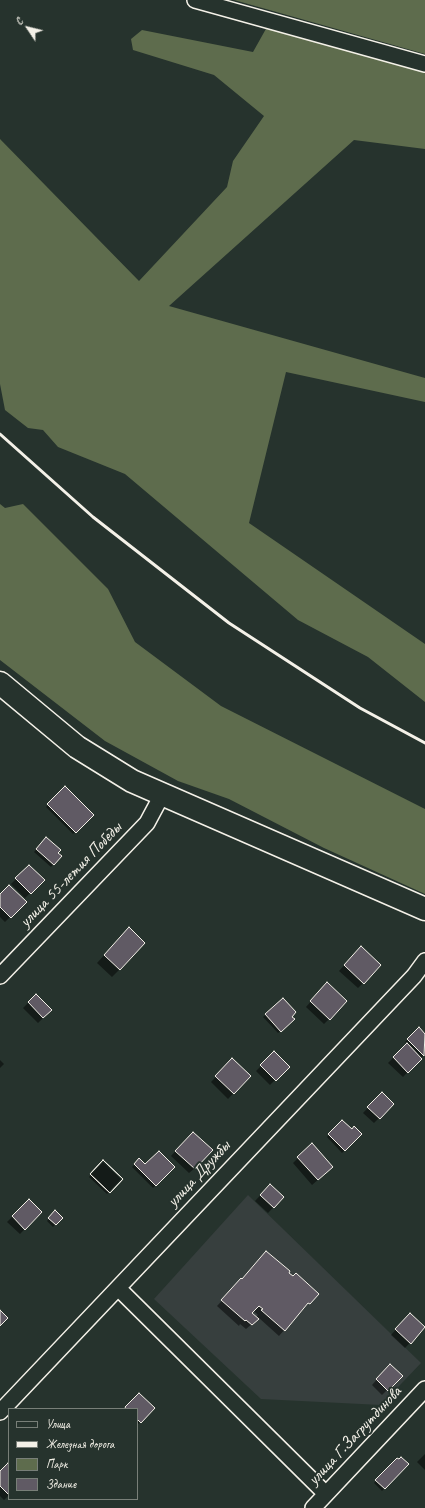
<!DOCTYPE html>
<html>
<head>
<meta charset="utf-8">
<style>
	body { margin:0 }
	#map { position:relative; width:425px; height:1508px; overflow:hidden; background:#26332d; font-family:Caveat,sans-serif }
	canvas { display:block }
	.legend { position:absolute; left:8px; top:1408px; width:130px; height:92px; box-sizing:border-box; background:#26332d; border:1px solid #787f78; margin:0; padding:5px 7px; list-style:none; font-size:12px; color:#f4f1e8 }
	.legend li { display:flex; align-items:center; gap:8px; height:20px }
	.legend b { width:20px; border:1px solid #787f78 }
	.north { position:absolute; left:8px; top:8px; width:40px; height:40px; -webkit-text-stroke:3px #26332d; paint-order:stroke; rotate:305deg; font-size:11px; font-weight:700; line-height:16px; text-align:center; color:#f4f1e8 }
	.north::after { content:''; display:block; margin:auto; width:14px; height:18px; background:#f4f1e8; clip-path:polygon(50% 0,100% 100%,50% 72%,0 100%) }
</style>
</head>
<body>
<div id="map">
<canvas width="425" height="1508"></canvas>
<ul class="legend">
<li><b style="height:5px;background:#26332d"></b>Улица</li>
<li><b style="height:5px;background:#f4f1e8"></b>Железная дорога</li>
<li><b style="height:11px;background:#5e6c4d"></b>Парк</li>
<li><b style="height:11px;background:#605a64"></b>Здание</li>
</ul>
<div class="north">С</div>
</div>
<script>
const ctx = document.querySelector('canvas').getContext('2d');
ctx.lineJoin = 'round';
function fill(path, color) {
  ctx.fillStyle = color;
  ctx.fill(path, 'evenodd');
}
function shape(rows) {
  const path = new Path2D();
  for (const r of rows) {
    path.moveTo(r[0], r[1]);
    for (let i = 2; i < r.length; i += 2) path.lineTo(r[i], r[i + 1]);
  }
  return path;
}
function strokePath(path, color, width, dash) {
  ctx.strokeStyle = color;
  ctx.lineWidth = width;
  ctx.lineCap = dash ? 'butt' : 'round';
  ctx.setLineDash(dash || []);
  ctx.stroke(path);
}
function write(font, color, halo, rows, align = 'center') {
  ctx.font = font + ' Caveat,sans-serif';
  ctx.lineWidth = 4;
  ctx.setLineDash([]);
  ctx.textBaseline = 'middle';
  ctx.strokeStyle = halo;
  ctx.fillStyle = color;
  for (const [text, x, y, turn = 0] of rows) {
    ctx.save();
    ctx.translate(x, y);
    ctx.rotate((+turn || 0) * Math.PI / 180);
    ctx.textAlign = isNaN(turn) ? turn : align;
    if (halo) ctx.strokeText(text, 0, 0);
    ctx.fillText(text, 0, 0);
    ctx.restore();
  }
}
const built = shape([
	[248,1195,421,1363,381,1405,261,1399,154,1299]
]);
const green = shape([
	[234,0,425,0,425,54],
	[267,27,425,72,425,149,354,140,169,306,425,378,425,402,286,372,249,523,425,644,425,702,368,657,298,620,125,474,58,447,43,430,28,428,5,410,0,384,0,139,139,281,227,187,233,161,264,116,214,75,133,50,131,39,142,30,253,52],
	[0,504,5,508,23,504,108,589,135,642,221,706,425,809,425,894,324,848,229,799,178,781,105,741,0,660]
]);
const shadow = shape([
	[65,787,92,815,73,834,46,807],
	[46,839,60,856,51,867,34,852],
	[29,866,43,880,25,898,11,884],
	[0,895,25,902,5,922,0,917],
	[121,937,120,969,112,977,97,963],
	[356,953,363,983,358,988,339,971],
	[322,989,329,1019,324,1024,306,1007],
	[36,995,51,1010,38,1023,23,1008],
	[283,999,290,1017,293,1019,278,1033,263,1017],
	[419,1029,425,1035,425,1054,403,1077,388,1063,407,1044,405,1042],
	[274,1053,288,1067,270,1085,256,1071],
	[0,1060,4,1064,0,1068],
	[232,1060,250,1076,228,1099,211,1082],
	[382,1093,393,1104,374,1123,363,1113],
	[342,1121,352,1131,361,1134,342,1153,327,1137],
	[187,1138,195,1168,189,1173,171,1156],
	[298,1158,327,1172,312,1185,293,1163],
	[139,1160,145,1165,174,1167,153,1188,132,1167],
	[103,1162,121,1179,107,1194,89,1177],
	[270,1185,283,1197,268,1213,255,1201],
	[29,1200,41,1212,20,1234,7,1222],
	[55,1212,61,1218,53,1227,47,1221],
	[266,1252,287,1273,318,1294,303,1308,279,1336,259,1318,246,1329,240,1324,239,1326,217,1306,253,1268,252,1267],
	[253,1310,258,1315,256,1317,251,1313],
	[410,1314,424,1328,405,1348,391,1335],
	[390,1365,401,1376,382,1395,372,1385],
	[139,1394,153,1408,138,1424,137,1409,124,1409],
	[425,1454,425,1470,417,1462],
	[397,1459,408,1464,382,1491,374,1483],
	[9,1465,9,1495,4,1500,0,1496,0,1472]
]);
const building = shape([
	[65,786,94,815,76,833,47,804,65,786],
	[46,837,61,850,58,853,62,856,54,865,36,849,46,837],
	[29,865,45,880,31,894,15,878,29,865],
	[9,885,27,902,11,918,0,907,0,894,9,885],
	[129,927,145,943,120,970,104,955,129,927],
	[361,946,381,965,364,984,344,965,361,946],
	[327,982,347,1001,330,1020,310,1001,327,982],
	[36,994,52,1010,43,1018,28,1002,36,994],
	[283,998,296,1012,292,1017,295,1019,281,1032,265,1014,283,998],
	[419,1027,425,1034,424,1056,407,1039,419,1027],
	[407,1043,422,1059,408,1073,393,1057,407,1043],
	[274,1051,290,1067,276,1081,260,1065,274,1051],
	[232,1058,251,1076,234,1094,215,1076,232,1058],
	[382,1092,394,1104,380,1119,367,1107,382,1092],
	[342,1120,352,1129,354,1126,362,1134,345,1151,328,1134,342,1120],
	[193,1132,213,1150,195,1169,175,1151,193,1132],
	[312,1143,333,1167,318,1180,297,1157,312,1143],
	[159,1151,175,1167,156,1186,134,1164,139,1158,145,1164,159,1151],
	[103,1160,123,1179,110,1193,90,1174,103,1160],
	[103,1160,123,1179,110,1193,90,1174,103,1160],
	[270,1184,284,1197,274,1208,260,1195,270,1184],
	[29,1199,42,1212,25,1230,12,1216,29,1199],
	[55,1210,63,1218,56,1225,48,1218,55,1210],
	[266,1251,290,1271,289,1273,293,1276,296,1273,319,1294,310,1304,308,1303,285,1331,261,1310,263,1309,259,1306,252,1313,259,1319,252,1325,246,1320,245,1321,221,1300,241,1278,242,1279,266,1251],
	[0,1310,8,1318,0,1326,0,1310],
	[410,1313,425,1327,411,1344,395,1329,410,1313],
	[390,1364,403,1376,388,1391,376,1379,390,1364],
	[139,1393,155,1408,141,1423,137,1419,137,1409,126,1409,125,1407,139,1393],
	[401,1457,409,1464,385,1489,375,1480,397,1458,399,1459,401,1457],
	[8,1463,9,1464,9,1495,0,1486,0,1471,8,1463]
]);
const street = shape([
	[195,0,425,64],
	[0,976,147,823,162,795],
	[118,1288,326,1494],
	[0,1412,414,976,425,961],
	[313,1508,425,1389]
]);
const secondary = shape([
	[0,683,77,747,132,781,425,909]
]);
const rail = shape([
	[0,434,93,517,229,623,360,708,425,743]
]);
const streetNames = [
	["улица 55-летия Победы",71,875,-46],
	["улица Дружбы",199,1174,-47],
	["улица Г.Загрутдинова",355,1436,-47]
];
fill(built, '#373f3e');
fill(green, '#5e6c4d');
fill(shadow, '#0007');
fill(building, '#605a64');
strokePath(building, '#f4f1e8', 1);
strokePath(street, '#f4f1e8', 18);
strokePath(secondary, '#f4f1e8', 25);
strokePath(street, '#26332d', 15);
strokePath(secondary, '#26332d', 22);
strokePath(rail, '#f4f1e8', 3);
write('17px', '#f4f1e8', '#26332d', streetNames);
</script>
</body>
</html>
